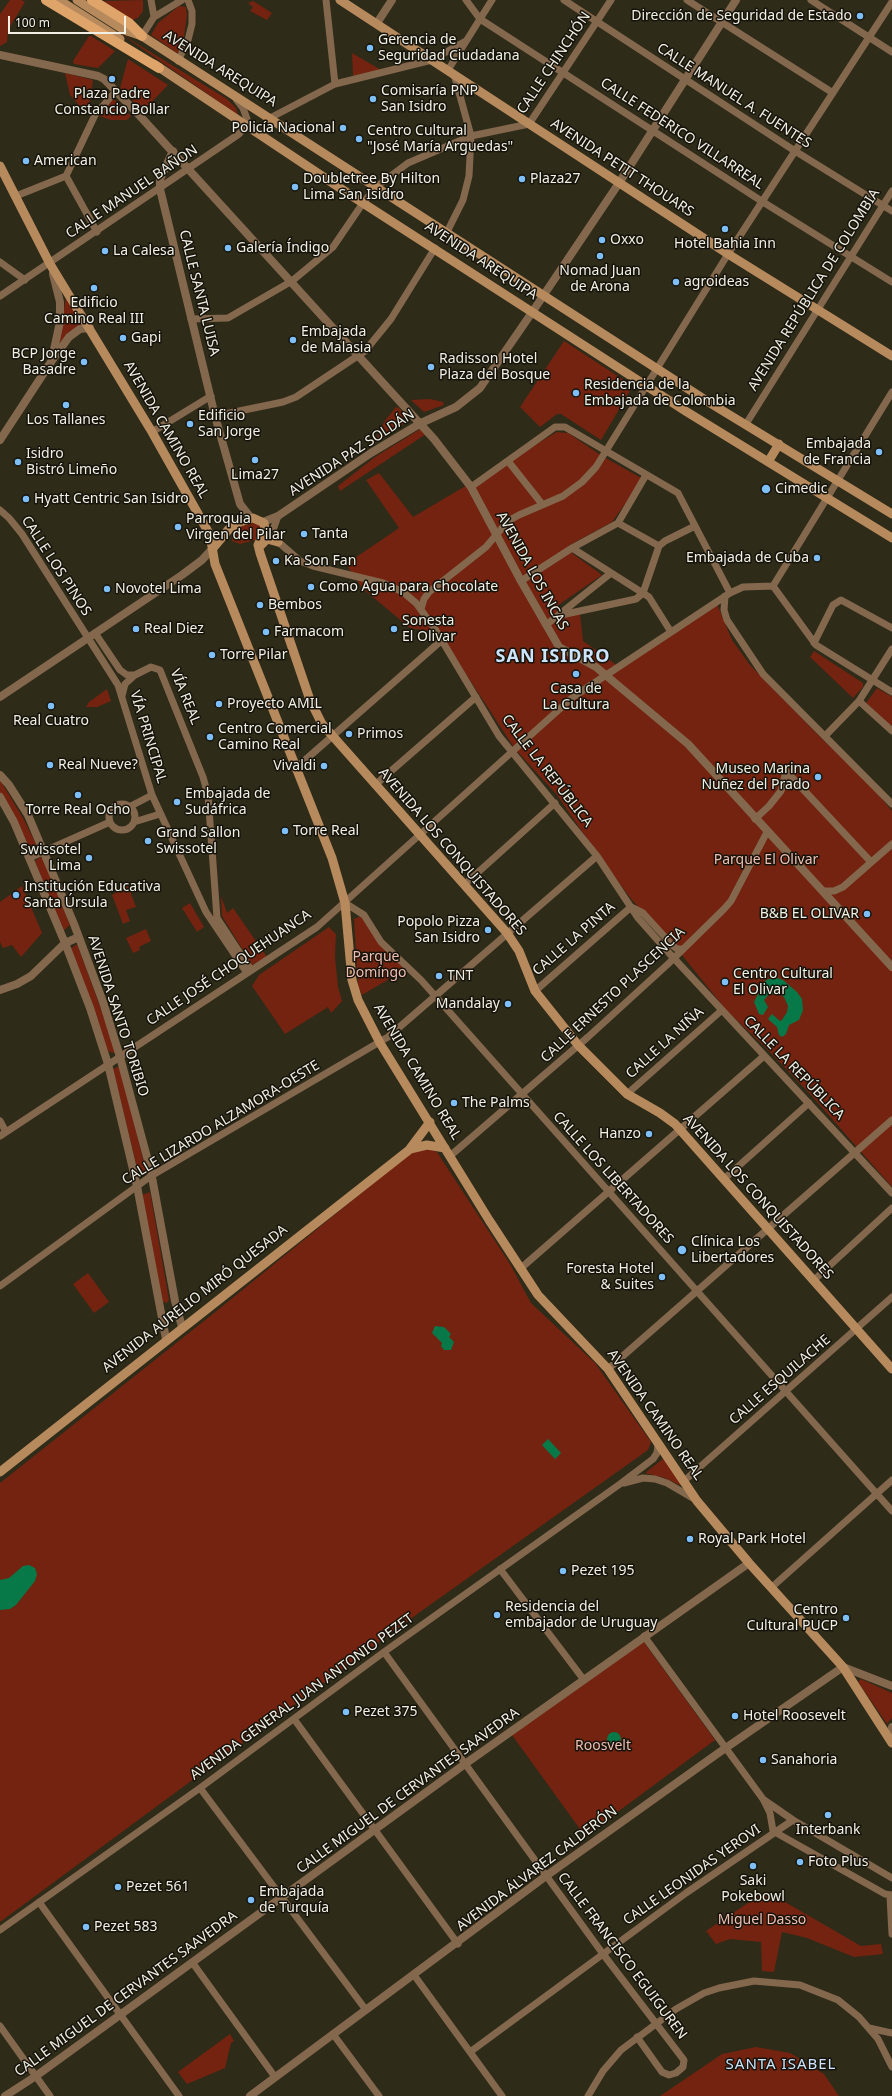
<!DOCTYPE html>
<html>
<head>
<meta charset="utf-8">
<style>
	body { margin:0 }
	#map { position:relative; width:892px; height:2096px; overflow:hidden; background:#2f2b19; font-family:"Noto Sans",sans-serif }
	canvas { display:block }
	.scale { position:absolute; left:8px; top:16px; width:118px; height:18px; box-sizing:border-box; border:2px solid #f2efe4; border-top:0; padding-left:5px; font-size:12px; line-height:14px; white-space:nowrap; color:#f2efe4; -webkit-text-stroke:3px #15130b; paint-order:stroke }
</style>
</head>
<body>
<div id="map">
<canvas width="892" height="2096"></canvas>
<div class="scale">100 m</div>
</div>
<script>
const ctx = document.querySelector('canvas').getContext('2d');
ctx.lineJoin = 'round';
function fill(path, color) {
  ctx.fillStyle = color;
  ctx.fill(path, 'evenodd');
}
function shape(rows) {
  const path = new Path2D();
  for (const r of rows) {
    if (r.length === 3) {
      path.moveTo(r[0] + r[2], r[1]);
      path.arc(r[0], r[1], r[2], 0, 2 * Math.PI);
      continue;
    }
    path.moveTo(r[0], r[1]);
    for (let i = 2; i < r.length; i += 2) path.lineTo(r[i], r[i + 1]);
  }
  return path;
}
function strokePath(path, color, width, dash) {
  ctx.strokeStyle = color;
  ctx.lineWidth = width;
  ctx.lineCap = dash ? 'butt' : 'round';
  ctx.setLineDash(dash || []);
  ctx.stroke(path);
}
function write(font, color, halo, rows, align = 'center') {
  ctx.font = font + ' "Noto Sans",sans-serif';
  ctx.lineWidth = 3;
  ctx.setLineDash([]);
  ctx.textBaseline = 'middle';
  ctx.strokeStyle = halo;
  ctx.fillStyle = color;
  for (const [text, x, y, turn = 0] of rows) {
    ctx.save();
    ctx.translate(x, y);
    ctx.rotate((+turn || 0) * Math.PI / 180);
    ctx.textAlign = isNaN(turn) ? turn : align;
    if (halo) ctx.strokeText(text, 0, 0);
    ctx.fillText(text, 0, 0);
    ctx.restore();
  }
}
const green = shape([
	[10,0,21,0,25,2,8,30,7,42,0,46,0,14],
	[143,0,143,11,138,18,132,20,103,1],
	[253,1,272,13,267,20,250,11,253,7,248,3],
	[179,6,186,7,187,15,184,36,180,51,177,53,151,35,158,23],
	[118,32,227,99,236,108,238,115],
	[89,36,91,36,115,51,98,68,74,64,73,61],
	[352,53,381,70,353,76],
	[128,59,168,85,143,111,120,88],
	[65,73,93,80,88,111,84,111,70,95],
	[112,100,115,100,131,116,127,120,111,120,99,116],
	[66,296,81,325,69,332,59,345],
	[564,341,630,384,631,389,601,440,561,414,557,414,540,427,520,407],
	[430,399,443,402,444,405,424,412,411,400],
	[396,407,399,408,409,420,374,444,384,422],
	[422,428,426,434,340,491,338,486,375,457],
	[557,432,568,433,602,456,643,479,612,522,568,546,573,554,602,575,554,608,561,614,580,614,583,641,619,667,717,604,732,640,750,665,821,738,867,781,892,811,892,1187,810,1094,766,1048,727,1011,673,944,632,900,601,859,557,795,515,749,439,633,410,628,362,588,346,564,399,528,366,480,379,473,413,517],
	[252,523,258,524,263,528,259,539,240,544,232,541,232,533,239,527],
	[814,651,863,683,863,687,853,698,810,657],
	[877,688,892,697,892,727,866,703],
	[107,689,111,701,97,707,86,707,89,702],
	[0,780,23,818,36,844,34,849,30,849,16,820,0,796],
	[40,857,43,859,70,925,63,931,35,861],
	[22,886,42,933,21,957,12,945,3,948,0,942,0,902],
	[128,886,136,907,126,910,130,921,123,924,112,895],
	[221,896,227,913,233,908,267,957,252,965,222,916],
	[190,903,204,927,197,932,182,908],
	[361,916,406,969,362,995,358,986,354,919],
	[329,927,336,934,335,957,338,987,342,1001,331,1013,328,1007,285,1034,252,986,259,975],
	[146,929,151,941,139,947,140,950,133,953,126,938],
	[77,944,116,1050,113,1053,108,1051,69,950],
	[120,1066,146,1172,139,1176,113,1069],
	[429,1149,437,1152,510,1264,531,1303,595,1363,651,1442,648,1450,420,1612,0,1922,0,1483,219,1309,413,1151],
	[150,1192,169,1300,167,1303,160,1301,142,1195],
	[88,1273,109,1302,94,1313,73,1284],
	[664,1458,681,1484,679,1485,665,1478,645,1473],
	[643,1641,715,1740,585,1836,512,1735],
	[861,1679,892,1693,892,1718,887,1724,858,1682],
	[766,1891,861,1946,881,1944,883,1954,854,1957,807,1938,782,1932,774,1972,762,1971,761,1942,730,1939,716,1944,706,1931],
	[230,2034,234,2041,231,2043,225,2068,187,2084,178,2072],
	[756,2047,790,2053,824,2074,839,2096,660,2096,722,2054]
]);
const water = shape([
	[777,978,783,980,797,992,802,999,803,1010,799,1020,789,1025,786,1034,782,1037,779,1035,777,1027,768,1019,772,1014,780,1021,782,1020,787,1012,788,1006,784,997,778,993,768,995,764,1000,768,1007,763,1015,759,1014,754,1002,764,982,768,979],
	[435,1326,444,1327,451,1334,449,1337,454,1342,451,1350,444,1350,441,1346,442,1343,432,1333],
	[548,1439,561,1453,555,1459,542,1445],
	[29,1565,35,1568,37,1574,35,1581,16,1605,10,1609,0,1610,0,1580,9,1578,23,1566],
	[614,1739,7]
]);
const minor = shape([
	[151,0,154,17],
	[326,0,335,84],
	[466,0,480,19,763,202,892,282],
	[564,0,795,151,892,211],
	[687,0,833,93],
	[811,0,892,52],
	[142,36,154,17,182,0],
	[178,61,188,40,192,24,192,11,188,0],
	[448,70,492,0],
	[270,118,335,84,432,60,464,42],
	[66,176,97,232],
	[16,196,66,176,95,115,115,92],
	[447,232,463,200,469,176,471,136,454,74],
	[0,262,25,280],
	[0,296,239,134,246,126,247,119,243,108,236,99],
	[191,319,228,318,292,281,333,247,363,203,376,187,408,163,471,136,529,124,611,0],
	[215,416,283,402,296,397,365,351,391,319,435,248],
	[746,424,892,191],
	[152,432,211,396],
	[508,461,542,504],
	[471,487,555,427,565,427,678,493,730,593],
	[0,510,9,518,22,534,118,685,152,795,206,912,247,973],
	[278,516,273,530,275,539,300,561,313,566,383,583,403,592,416,603,435,629,499,736,597,856,638,918,669,953,892,1193],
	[618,523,659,546],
	[572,548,649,597,671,632],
	[521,581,572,548,618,523,646,475],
	[773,586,892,392],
	[773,586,816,645,892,692],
	[725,596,724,610,727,620,763,674,892,804],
	[421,609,424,599,429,592,486,547,508,521,519,515,563,496,582,482,596,467,728,254,892,2],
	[561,615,636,599,643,593,659,546,665,541,695,526],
	[546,625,611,573],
	[95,633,120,670,127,675,135,675],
	[814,643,833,605,841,600,892,628],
	[122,696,125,684,135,675,151,667,160,670,203,777,208,795,217,918,251,970],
	[859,701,892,731],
	[825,736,859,701,892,649],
	[296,768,442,640],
	[786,771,871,862],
	[375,785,476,697],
	[122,817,13],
	[129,807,152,795],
	[755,819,769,806,781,791,786,771],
	[134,822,160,814],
	[29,858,110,822],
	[465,884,555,803],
	[823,891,834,891,843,887,892,844],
	[345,903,364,915,381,942,421,980,892,1511],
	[535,991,631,907,643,913,673,946,677,949,683,949],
	[627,1094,722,1010],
	[0,1121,6,1132],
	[0,1136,317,927,573,697,730,593,743,587,773,586],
	[450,1156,588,1037,668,964,724,909,731,901,767,832],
	[724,1179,809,1103],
	[520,1269,764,1056],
	[814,1280,892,1208],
	[0,1286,151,1176,388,1037,597,856],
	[608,1369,892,1120],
	[684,1481,892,1297],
	[624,1483,643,1478,655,1479,667,1483,696,1500],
	[500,1569,584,1680],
	[772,1587,892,1480],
	[644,1636,763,1799,770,1813,773,1831,885,1894,892,1895],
	[384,1652,603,1954,684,2060,683,2067,676,2073,669,2075,662,2072,637,2037],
	[294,1719,458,1944],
	[200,1788,366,2010],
	[764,1800,793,1820,892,1878],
	[890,1896,892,1934],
	[39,1902,179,2096],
	[0,1930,200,1788,384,1652,620,1484,653,1459,657,1453,658,1445],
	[192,1962,275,2077],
	[414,1975,502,2096],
	[0,2026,50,2096],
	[869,2028,892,2033],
	[333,2034,379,2096],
	[470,2052,686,1893,793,1820],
	[588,2096,603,2071,621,2050,676,2009,704,1993,719,1988,754,1981,800,1985,838,2000,859,2017,878,2039,892,2067]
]);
const tertiary = shape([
	[377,23,392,0],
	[0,55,98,76,104,79,139,115,434,439,471,487,521,581,559,647,596,667,688,744,892,967],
	[173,151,160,179,160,189,215,416,240,504,251,518],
	[53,354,60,322,60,302,53,274],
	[0,440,51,362,69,337,80,329,90,328],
	[263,522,278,516,371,453,421,423,456,407,480,388,533,311,619,183,736,0],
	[0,697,182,575,202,560,213,548],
	[0,775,9,785,28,815,74,924,103,1002,120,1057,151,1172,175,1301,182,1327],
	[0,797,14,822,65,943,90,1008,108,1064,137,1186,166,1339],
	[0,990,17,984,31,976,65,943,79,937],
	[889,1738,892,1727],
	[5,2096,36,2076,465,1764,749,1563],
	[250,2096,546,1876,717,1754,843,1667,892,1686]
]);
const secondary = shape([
	[59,0,120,39],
	[77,0,124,30,142,36,710,403,892,514],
	[340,0,728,254,892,356],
	[154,64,352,196,687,412,892,538],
	[0,166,50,264,152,432,210,535,215,564,332,858,345,903,352,980,358,1000,380,1043,489,1220,538,1295,608,1369,697,1501,749,1563,843,1667,892,1743],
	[768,462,779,444],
	[260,546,267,539,278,542],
	[213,548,229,529,240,522,253,518,264,523,265,531,258,545,260,553,310,700,322,724,507,933,519,951,535,991,578,1045,627,1094,660,1113,675,1124,892,1369],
	[410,1149,427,1145,445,1148],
	[0,1472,409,1150,430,1122]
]);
const primary = shape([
	[46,0,159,68],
	[92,0,129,23,142,36]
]);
const markers = [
	[860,16,4,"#7ebef9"],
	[370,48,4,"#7ebef9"],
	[112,79,4,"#7ebef9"],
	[373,99,4,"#7ebef9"],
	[343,128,4,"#7ebef9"],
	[359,139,4,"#7ebef9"],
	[26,161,4,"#7ebef9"],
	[522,179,4,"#7ebef9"],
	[295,187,4,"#7ebef9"],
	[725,229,4,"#7ebef9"],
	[602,240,4,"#7ebef9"],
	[228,248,4,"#7ebef9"],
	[105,251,4,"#7ebef9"],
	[600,256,4,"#7ebef9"],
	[676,282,4,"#7ebef9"],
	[94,288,4,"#7ebef9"],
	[123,338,4,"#7ebef9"],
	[293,340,4,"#7ebef9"],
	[84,362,4,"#7ebef9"],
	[431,367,4,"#7ebef9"],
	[576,393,4,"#7ebef9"],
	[66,405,4,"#7ebef9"],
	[190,424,4,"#7ebef9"],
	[879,452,4,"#7ebef9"],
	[255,460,4,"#7ebef9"],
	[18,462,4,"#7ebef9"],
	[766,489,5,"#7ebef9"],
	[26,499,4,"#7ebef9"],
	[178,527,4,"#7ebef9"],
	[304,534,4,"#7ebef9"],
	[817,558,4,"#7ebef9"],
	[276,561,4,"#7ebef9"],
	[311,587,4,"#7ebef9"],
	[107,589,4,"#7ebef9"],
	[260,605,4,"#7ebef9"],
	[136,629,4,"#7ebef9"],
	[394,629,4,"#7ebef9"],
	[266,632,4,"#7ebef9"],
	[212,655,4,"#7ebef9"],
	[576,674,4,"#7ebef9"],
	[219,704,4,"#7ebef9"],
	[51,706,4,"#7ebef9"],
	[349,734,4,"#7ebef9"],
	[210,737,4,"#7ebef9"],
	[50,765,4,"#7ebef9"],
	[324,766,4,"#7ebef9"],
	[818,777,4,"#7ebef9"],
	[78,795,4,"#7ebef9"],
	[177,802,4,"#7ebef9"],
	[285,831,4,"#7ebef9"],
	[148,841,4,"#7ebef9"],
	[89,858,4,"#7ebef9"],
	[16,895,4,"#7ebef9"],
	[867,914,4,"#7ebef9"],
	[488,930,4,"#7ebef9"],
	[439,976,4,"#7ebef9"],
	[725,982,4,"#7ebef9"],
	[508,1004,4,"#7ebef9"],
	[454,1103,4,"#7ebef9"],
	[649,1134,4,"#7ebef9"],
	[682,1250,5,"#7ebef9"],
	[662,1277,4,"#7ebef9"],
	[690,1539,4,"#7ebef9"],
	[563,1571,4,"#7ebef9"],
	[497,1615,4,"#7ebef9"],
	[846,1618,4,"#7ebef9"],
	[346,1712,4,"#7ebef9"],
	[735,1716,4,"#7ebef9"],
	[763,1760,4,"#7ebef9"],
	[828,1815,4,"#7ebef9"],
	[800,1862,4,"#7ebef9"],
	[753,1866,4,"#7ebef9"],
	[118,1887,4,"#7ebef9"],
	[251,1900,4,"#7ebef9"],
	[86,1927,4,"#7ebef9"]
];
const poiNames = [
	["Dirección de Seguridad de Estado",852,16,"right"],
	["Gerencia de",378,40],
	["Seguridad Ciudadana",378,56],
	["Comisaría PNP",381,91],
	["San Isidro",381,107],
	["Plaza Padre",112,94,"center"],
	["Constancio Bollar",112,110,"center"],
	["Policía Nacional",335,128,"right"],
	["Centro Cultural",367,131],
	["\"José María Arguedas\"",367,147],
	["American",34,161],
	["Doubletree By Hilton",303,179],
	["Lima San Isidro",303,195],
	["Plaza27",530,179],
	["Oxxo",610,240],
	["Hotel Bahia Inn",725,244,"center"],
	["Galería Índigo",236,248],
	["La Calesa",113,251],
	["Nomad Juan",600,271,"center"],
	["de Arona",600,287,"center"],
	["agroideas",684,282],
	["Edificio",94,303,"center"],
	["Camino Real III",94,319,"center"],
	["Embajada",301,332],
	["de Malasia",301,348],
	["Gapi",131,338],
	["BCP Jorge",76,354,"right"],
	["Basadre",76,370,"right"],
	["Radisson Hotel",439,359],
	["Plaza del Bosque",439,375],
	["Residencia de la",584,385],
	["Embajada de Colombia",584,401],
	["Edificio",198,416],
	["San Jorge",198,432],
	["Los Tallanes",66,420,"center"],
	["Embajada",871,444,"right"],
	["de Francia",871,460,"right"],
	["Isidro",26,454],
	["Bistró Limeño",26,470],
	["Lima27",255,475,"center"],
	["Cimedic",775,489],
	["Hyatt Centric San Isidro",34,499],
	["Parroquia",186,519],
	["Virgen del Pilar",186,535],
	["Tanta",312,534],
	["Embajada de Cuba",809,558,"right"],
	["Ka Son Fan",284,561],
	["Como Agua para Chocolate",319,587],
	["Novotel Lima",115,589],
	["Bembos",268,605],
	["Sonesta",402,621],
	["El Olivar",402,637],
	["Real Diez",144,629],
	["Farmacom",274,632],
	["Torre Pilar",220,655],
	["Casa de",576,689,"center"],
	["La Cultura",576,705,"center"],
	["Proyecto AMIL",227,704],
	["Real Cuatro",51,721,"center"],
	["Centro Comercial",218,729],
	["Camino Real",218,745],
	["Primos",357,734],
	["Real Nueve?",58,765],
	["Vivaldi",316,766,"right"],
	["Museo Marina",810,769,"right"],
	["Nuñez del Prado",810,785,"right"],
	["Embajada de",185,794],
	["Sudáfrica",185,810],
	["Torre Real Ocho",78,810,"center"],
	["Torre Real",293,831],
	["Grand Sallon",156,833],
	["Swissotel",156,849],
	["Swissotel",81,850,"right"],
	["Lima",81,866,"right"],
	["Institución Educativa",24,887],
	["Santa Úrsula",24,903],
	["B&B EL OLIVAR",859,914,"right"],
	["Popolo Pizza",480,922,"right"],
	["San Isidro",480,938,"right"],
	["Centro Cultural",733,974],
	["El Olivar",733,990],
	["TNT",447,976],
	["Mandalay",500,1004,"right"],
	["The Palms",462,1103],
	["Hanzo",641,1134,"right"],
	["Clínica Los",691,1242],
	["Libertadores",691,1258],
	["Foresta Hotel",654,1269,"right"],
	["& Suites",654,1285,"right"],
	["Royal Park Hotel",698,1539],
	["Pezet 195",571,1571],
	["Residencia del",505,1607],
	["embajador de Uruguay",505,1623],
	["Centro",838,1610,"right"],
	["Cultural PUCP",838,1626,"right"],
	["Pezet 375",354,1712],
	["Hotel Roosevelt",743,1716],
	["Sanahoria",771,1760],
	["Interbank",828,1830,"center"],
	["Foto Plus",808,1862],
	["Saki",753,1881,"center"],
	["Pokebowl",753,1897,"center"],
	["Pezet 561",126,1887],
	["Embajada",259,1892],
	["de Turquía",259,1908],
	["Pezet 583",94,1927]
];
const streetNames = [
	["CALLE CHINCHÓN",554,63,-56],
	["AVENIDA AREQUIPA",220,69,32],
	["CALLE MANUEL A. FUENTES",734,96,33],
	["CALLE FEDERICO VILLARREAL",682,134,33],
	["AVENIDA PETIT THOUARS",622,168,33],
	["CALLE MANUEL BAÑON",132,192,-34],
	["AVENIDA AREQUIPA",481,261,33],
	["AVENIDA REPÚBLICA DE COLOMBIA",814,290,-58],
	["CALLE SANTA LUISA",199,293,76],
	["AVENIDA CAMINO REAL",166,430,60],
	["AVENIDA PAZ SOLDÁN",352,453,-33],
	["CALLE LOS PINOS",56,566,57],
	["AVENIDA LOS INCAS",532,571,61],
	["VÍA REAL",185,697,68],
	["VÍA PRINCIPAL",148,737,73],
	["CALLE LA REPÚBLICA",547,771,52],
	["AVENIDA LOS CONQUISTADORES",452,852,49],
	["CALLE LA PINTA",574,939,-41],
	["CALLE JOSÉ CHOQUEHUANCA",229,968,-34],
	["CALLE ERNESTO PLASCENCIA",613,995,-43],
	["AVENIDA SANTO TORIBIO",118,1016,72],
	["CALLE LA NIÑA",665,1043,-42],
	["CALLE LA REPÚBLICA",794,1068,46],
	["AVENIDA CAMINO REAL",417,1072,59],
	["CALLE LIZARDO ALZAMORA-OESTE",221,1123,-31],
	["CALLE LOS LIBERTADORES",613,1178,48],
	["AVENIDA LOS CONQUISTADORES",758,1197,48],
	["AVENIDA AURELIO MIRÓ QUESADA",195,1299,-38],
	["CALLE ESQUILACHE",780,1380,-41],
	["AVENIDA CAMINO REAL",655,1415,55],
	["AVENIDA GENERAL JUAN ANTONIO PEZET",302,1697,-36],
	["CALLE MIGUEL DE CERVANTES SAAVEDRA",408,1791,-36],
	["AVENIDA ÁLVAREZ CALDERÓN",537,1869,-37],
	["CALLE LEONIDAS YEROVI",692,1875,-35],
	["CALLE FRANCISCO EGUIGUREN",622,1956,53],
	["CALLE MIGUEL DE CERVANTES SAAVEDRA",126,1994,-36]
];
const parkNames = [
	["Parque El Olivar",766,860],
	["Parque",376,957],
	["Domíngo",376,973],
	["Roosvelt",603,1746],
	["Miguel Dasso",762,1920]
];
const neighbourhoodNames = [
	["SANTA ISABEL",781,2065]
];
const districtNames = [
	["SAN ISIDRO",553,657]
];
fill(green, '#73230f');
fill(water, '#077847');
strokePath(minor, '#84684d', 7);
strokePath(tertiary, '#84684d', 8);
strokePath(secondary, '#b78a5e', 9);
strokePath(primary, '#dea46a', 10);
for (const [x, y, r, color] of markers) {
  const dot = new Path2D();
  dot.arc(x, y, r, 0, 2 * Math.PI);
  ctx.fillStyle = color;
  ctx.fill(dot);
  strokePath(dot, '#15130b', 1.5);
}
write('14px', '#f2efe4', '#15130b', poiNames, 'left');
write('14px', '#f2efe4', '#15130b', streetNames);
write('14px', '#f0bfb2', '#15130b', parkNames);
ctx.letterSpacing = '1px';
write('15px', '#cde4fb', '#15130b', neighbourhoodNames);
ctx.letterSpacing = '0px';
ctx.letterSpacing = '1px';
write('bold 18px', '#cde4fb', '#15130b', districtNames);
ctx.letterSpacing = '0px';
</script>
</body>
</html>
